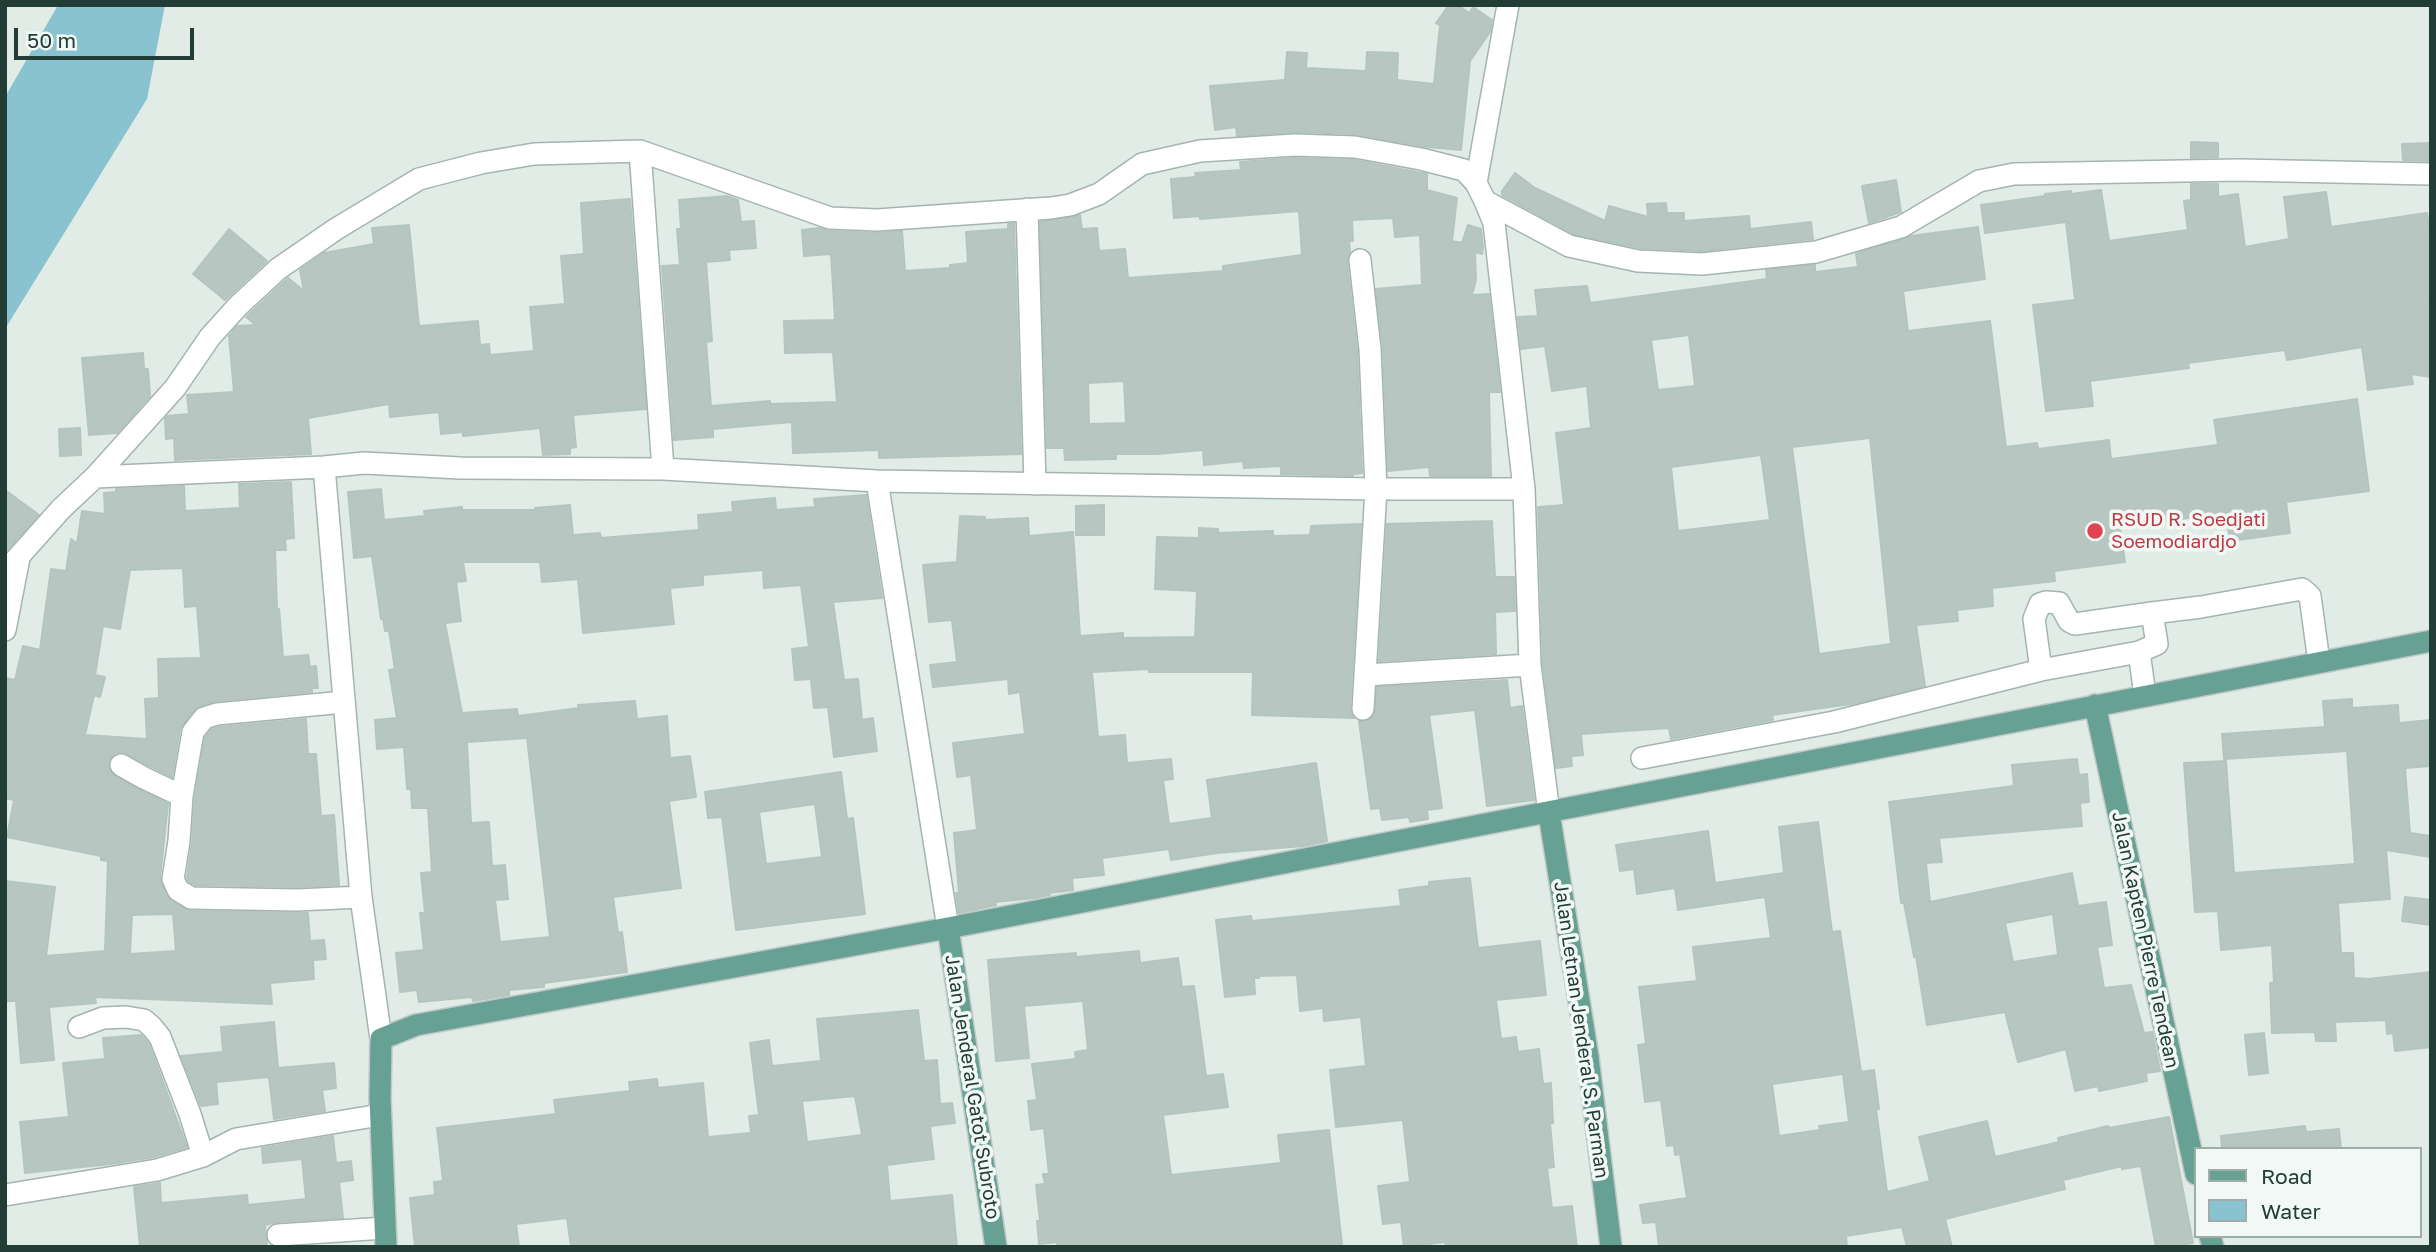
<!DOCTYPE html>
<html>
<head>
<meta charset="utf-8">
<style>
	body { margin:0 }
	#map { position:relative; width:2436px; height:1252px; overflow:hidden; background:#e1ece7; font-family:"Golos Text",sans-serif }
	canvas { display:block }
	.frame { position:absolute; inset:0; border:7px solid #223c36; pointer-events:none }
	.legend { position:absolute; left:2194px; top:1147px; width:228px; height:91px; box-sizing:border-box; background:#f2f8f5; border:2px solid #9fada9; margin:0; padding:9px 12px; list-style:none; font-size:21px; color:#223c36 }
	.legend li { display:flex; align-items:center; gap:14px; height:35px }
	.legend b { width:35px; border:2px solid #9fada9 }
	.scale { position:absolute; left:14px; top:28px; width:180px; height:32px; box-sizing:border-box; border:4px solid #223c36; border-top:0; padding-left:9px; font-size:21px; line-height:24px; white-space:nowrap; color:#223c36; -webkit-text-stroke:5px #f2f8f5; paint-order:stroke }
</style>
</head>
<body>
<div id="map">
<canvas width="2436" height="1252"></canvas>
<div class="frame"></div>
<ul class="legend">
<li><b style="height:9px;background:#66a194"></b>Road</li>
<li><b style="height:19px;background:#8ac3d0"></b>Water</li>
</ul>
<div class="scale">50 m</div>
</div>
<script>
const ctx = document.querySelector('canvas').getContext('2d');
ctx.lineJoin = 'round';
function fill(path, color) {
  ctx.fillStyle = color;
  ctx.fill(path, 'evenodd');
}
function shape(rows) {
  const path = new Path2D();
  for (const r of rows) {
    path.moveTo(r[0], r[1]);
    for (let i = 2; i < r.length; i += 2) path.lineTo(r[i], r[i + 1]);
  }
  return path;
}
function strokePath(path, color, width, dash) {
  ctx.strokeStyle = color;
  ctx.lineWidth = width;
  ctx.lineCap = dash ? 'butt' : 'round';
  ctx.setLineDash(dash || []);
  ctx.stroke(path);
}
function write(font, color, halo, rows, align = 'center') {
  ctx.font = font + ' "Golos Text",sans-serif';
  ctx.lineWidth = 7;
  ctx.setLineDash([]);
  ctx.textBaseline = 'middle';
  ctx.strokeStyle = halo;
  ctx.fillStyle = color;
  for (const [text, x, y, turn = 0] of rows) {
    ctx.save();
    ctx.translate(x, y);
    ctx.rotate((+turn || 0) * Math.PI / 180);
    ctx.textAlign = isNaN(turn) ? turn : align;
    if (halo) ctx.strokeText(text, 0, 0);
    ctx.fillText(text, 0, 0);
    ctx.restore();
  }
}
const water = shape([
	[58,5,165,5,147,99,5,329,5,97]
]);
const building = shape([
	[1449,5,1458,5,1469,13,1473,7,1492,20,1490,32,1470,61,1461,150,1428,147,1355,134,1295,132,1237,136,1236,127,1215,130,1210,86,1285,80,1287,52,1307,53,1306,68,1366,71,1367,52,1398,53,1397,80,1434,84,1440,25,1436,23,1449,5],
	[2191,142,2218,143,2218,157,2191,158,2191,142],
	[2431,143,2431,161,2403,160,2402,144,2431,143],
	[1295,158,1354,160,1427,174,1427,190,1457,198,1452,241,1462,243,1468,225,1481,229,1483,247,1482,254,1475,252,1476,280,1472,295,1489,294,1500,392,1489,392,1491,476,1430,476,1429,467,1388,471,1383,348,1376,289,1422,285,1420,235,1395,237,1393,218,1352,220,1353,241,1349,241,1350,252,1347,261,1357,350,1362,473,1353,474,1353,476,1281,474,1281,466,1244,468,1243,461,1204,465,1203,450,1157,454,1116,454,1116,459,1065,460,1064,448,1047,448,1040,222,1080,215,1082,229,1097,228,1099,251,1125,249,1128,278,1223,271,1223,266,1302,255,1299,211,1200,219,1199,216,1174,218,1171,179,1196,177,1195,173,1241,170,1240,162,1295,158],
	[1124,381,1126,423,1089,424,1088,383,1124,381],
	[1515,173,1535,188,1605,221,1609,206,1648,217,1647,204,1666,203,1667,213,1684,213,1684,221,1749,216,1750,229,1811,222,1813,239,1702,251,1640,248,1574,234,1502,195,1502,191,1515,173],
	[1896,180,1901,212,1869,223,1862,186,1896,180],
	[2191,184,2218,184,2218,197,2238,194,2245,247,2289,239,2284,197,2326,192,2331,227,2427,213,2431,238,2431,292,2428,292,2431,311,2431,377,2411,374,2413,384,2368,390,2362,347,2287,360,2285,350,2188,363,2189,368,2090,381,2093,406,2046,411,2033,305,2075,300,2066,222,1985,233,1981,205,2045,196,2045,194,2071,191,2071,194,2101,190,2109,241,2188,230,2184,201,2191,200,2191,184],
	[727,196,738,200,741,222,754,221,756,248,729,250,730,260,706,262,712,341,706,342,711,406,770,401,770,404,837,402,833,352,785,353,784,321,835,320,831,254,804,256,802,230,820,228,829,231,876,233,902,231,905,271,950,268,950,265,968,263,966,232,1008,229,1008,224,1014,224,1021,454,879,458,879,450,793,453,792,422,713,429,713,437,674,440,662,266,680,265,677,229,681,229,679,200,727,196],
	[630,199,646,409,573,415,576,447,570,448,570,454,543,455,540,428,463,436,463,432,441,434,439,412,390,417,389,404,308,418,311,454,175,460,174,438,166,439,165,419,167,416,189,414,187,395,234,392,229,336,237,326,256,325,246,317,288,278,304,291,300,270,324,253,374,244,372,228,409,225,419,326,478,321,480,345,489,344,490,355,534,351,530,307,565,304,561,256,584,254,581,203,630,199],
	[1978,227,1985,279,1903,291,1908,331,1990,321,2006,447,2037,443,2038,449,2109,440,2111,459,2218,445,2214,420,2357,399,2369,491,2286,502,2290,533,2230,541,2226,513,2120,527,2125,562,2054,571,2055,581,1992,588,1993,606,1957,610,1958,621,1916,625,1925,686,1858,703,1772,715,1773,720,1671,739,1669,728,1581,734,1583,755,1571,756,1572,766,1556,768,1543,664,1538,507,1564,505,1556,433,1591,428,1587,386,1552,391,1545,346,1521,349,1518,317,1538,316,1535,290,1587,286,1590,303,1767,279,1766,270,1815,265,1815,272,1858,267,1856,254,1911,236,1978,227],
	[1689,335,1695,386,1658,390,1651,340,1689,335],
	[1870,438,1891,644,1819,654,1792,447,1870,438],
	[1761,455,1770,520,1678,531,1671,467,1761,455],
	[229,229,267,261,225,300,193,274,229,229],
	[143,353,144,369,148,369,150,396,117,433,89,435,82,358,143,353],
	[80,428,81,455,60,456,59,429,80,428],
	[291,482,294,538,285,539,286,550,275,550,277,609,279,609,283,657,308,655,310,667,316,666,318,688,312,688,312,692,216,701,199,706,194,710,180,729,172,777,122,752,115,753,110,758,108,766,115,776,168,804,160,878,166,895,171,901,191,911,308,913,310,941,324,940,326,959,313,960,314,979,270,983,272,1004,95,997,96,1003,49,1007,54,1060,21,1063,16,1001,5,1001,5,881,55,887,46,956,105,951,108,861,101,860,101,856,7,837,14,800,5,798,5,678,15,680,23,646,40,650,51,569,66,571,71,539,77,544,82,511,105,514,104,493,116,492,116,489,184,486,185,511,240,508,239,484,291,482],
	[183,568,185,607,197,606,201,658,158,659,159,698,145,699,147,739,85,735,94,695,100,697,105,677,95,675,103,626,120,629,130,570,183,568],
	[173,914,176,951,130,954,132,915,173,914],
	[381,489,384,520,425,516,424,511,462,507,462,510,535,510,535,508,570,505,573,535,600,533,601,538,699,530,698,515,733,512,732,502,775,498,776,510,815,507,814,499,866,495,882,598,833,602,844,680,858,679,862,720,873,718,877,751,834,757,828,707,814,708,811,679,795,680,792,649,809,647,801,585,764,588,763,570,703,575,703,585,670,588,674,624,583,633,578,579,542,582,540,562,463,562,466,581,456,582,461,621,445,623,462,713,517,709,518,716,579,708,578,705,635,701,637,719,667,716,670,758,690,756,696,797,669,801,681,888,613,897,618,933,622,932,627,972,544,983,544,987,509,990,509,995,473,1001,472,997,419,1002,417,990,400,992,396,953,424,950,420,913,425,913,421,873,432,872,428,808,412,808,411,789,407,789,404,747,377,749,375,720,397,718,389,670,395,669,389,631,385,631,383,618,381,619,372,556,354,558,348,492,381,489],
	[527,738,550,937,500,942,495,900,508,899,505,865,492,866,489,822,471,823,467,742,527,738],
	[5,490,39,515,5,552,5,490],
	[1104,505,1104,535,1076,535,1076,506,1104,505],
	[960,516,985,517,985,520,1028,518,1029,536,1073,532,1080,636,1123,633,1123,638,1195,637,1197,591,1155,589,1157,537,1199,538,1199,528,1218,529,1218,533,1273,531,1273,536,1310,535,1311,526,1361,524,1350,708,1354,718,1252,715,1253,672,1149,672,1149,669,1092,672,1098,737,1125,735,1127,763,1171,759,1173,779,1163,780,1169,824,1212,818,1207,780,1316,763,1327,841,1303,846,1217,853,1171,860,1169,849,1102,858,1104,875,1072,878,1073,890,1049,893,1050,895,1034,898,995,902,996,905,959,913,956,893,959,893,954,833,977,830,971,775,957,777,953,743,1025,734,1020,692,1009,694,1008,679,933,687,930,665,957,662,952,620,929,622,923,565,957,562,960,516],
	[1492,521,1495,577,1514,577,1515,611,1495,612,1496,654,1379,661,1387,524,1492,521],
	[1507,680,1510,708,1522,706,1534,800,1487,806,1475,710,1429,715,1442,808,1427,810,1428,819,1410,822,1409,817,1382,820,1380,808,1371,809,1359,721,1368,721,1374,716,1377,687,1507,680],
	[2352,699,2352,708,2398,705,2399,723,2431,720,2431,766,2405,768,2410,833,2431,836,2431,857,2386,850,2390,899,2338,903,2341,953,2353,953,2354,978,2368,979,2431,972,2431,1047,2395,1051,2393,1033,2387,1034,2386,1020,2335,1022,2336,1041,2316,1041,2315,1032,2272,1033,2270,983,2274,983,2272,945,2221,950,2218,911,2195,912,2184,763,2226,761,2234,873,2355,864,2347,751,2224,759,2222,734,2325,727,2323,701,2352,699],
	[306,719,308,754,316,754,321,816,334,815,339,885,297,887,195,885,188,881,187,877,192,842,195,798,205,738,212,729,220,727,306,719],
	[2077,759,2079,775,2087,774,2089,802,2080,803,2082,826,1939,838,1942,862,1926,863,1930,902,2072,873,2078,906,2106,902,2112,945,2097,947,2104,988,2131,985,2144,1033,2152,1032,2160,1071,2146,1073,2147,1081,2099,1091,2098,1086,2075,1091,2066,1049,2018,1062,2005,1012,1927,1025,1916,956,1914,957,1904,903,1901,903,1889,802,2014,786,2012,765,2077,759],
	[2053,914,2058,955,2013,962,2005,923,2053,914],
	[841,772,847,819,853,818,865,914,736,930,722,817,708,818,705,792,841,772],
	[815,804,822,857,766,864,759,812,815,804],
	[1818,822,1832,932,1840,931,1861,1072,1874,1070,1879,1109,1876,1109,1887,1192,1930,1181,1919,1137,1987,1121,1995,1157,2059,1142,2058,1138,2108,1126,2109,1128,2169,1117,2193,1243,2181,1245,2181,1247,2156,1247,2141,1166,2122,1169,2122,1166,2063,1180,2065,1189,1945,1219,1952,1247,1907,1247,1902,1227,1846,1236,1847,1247,1659,1247,1656,1222,1643,1223,1640,1205,1687,1198,1680,1154,1675,1155,1674,1145,1667,1146,1661,1100,1645,1102,1638,1045,1646,1044,1639,987,1697,981,1693,947,1771,938,1765,897,1678,910,1675,888,1637,894,1634,869,1620,871,1616,845,1708,831,1715,883,1784,873,1779,827,1818,822],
	[1843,1074,1849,1122,1819,1126,1820,1130,1779,1136,1772,1084,1843,1074],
	[1470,878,1478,948,1540,941,1546,995,1496,1000,1501,1039,1516,1037,1518,1052,1539,1049,1543,1084,1551,1083,1553,1123,1550,1123,1554,1167,1547,1168,1552,1208,1572,1206,1577,1247,1446,1247,1445,1242,1404,1247,1401,1222,1383,1224,1378,1186,1410,1182,1403,1120,1336,1127,1330,1070,1366,1066,1361,1017,1324,1021,1323,1008,1300,1011,1297,975,1258,976,1259,978,1254,978,1255,994,1225,997,1216,920,1251,916,1252,921,1401,906,1399,890,1429,886,1429,882,1470,878],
	[2405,897,2431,900,2431,925,2402,921,2405,897],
	[1139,951,1140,963,1178,958,1182,987,1194,986,1206,1076,1223,1074,1228,1107,1163,1115,1171,1175,1281,1163,1278,1135,1329,1130,1342,1244,1319,1247,1057,1247,1057,1242,1039,1244,1037,1221,1040,1221,1036,1185,1045,1184,1043,1174,1049,1174,1044,1128,1031,1130,1028,1101,1037,1100,1032,1064,1076,1059,1075,1052,1088,1050,1083,1001,1024,1006,1029,1058,996,1061,988,960,1076,953,1076,957,1139,951],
	[918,1010,924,1061,937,1060,940,1104,952,1103,955,1123,930,1126,934,1159,887,1165,890,1201,952,1195,957,1247,571,1247,567,1218,516,1224,519,1247,415,1247,410,1198,435,1195,434,1182,443,1181,437,1128,556,1114,554,1100,630,1091,629,1082,657,1079,658,1088,703,1083,708,1137,751,1133,749,1116,759,1115,750,1043,769,1040,772,1066,821,1061,817,1019,918,1010],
	[855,1096,862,1135,807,1142,802,1101,855,1096],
	[274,1022,278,1068,334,1063,336,1088,322,1090,325,1111,274,1119,269,1077,216,1082,218,1104,201,1106,181,1056,223,1052,221,1027,274,1022],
	[2264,1033,2268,1073,2249,1075,2245,1035,2264,1033],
	[141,1035,149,1044,187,1147,154,1157,111,1164,25,1173,20,1122,69,1117,63,1063,105,1059,103,1038,141,1035],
	[2305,1126,2306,1132,2339,1129,2341,1149,2222,1149,2221,1136,2305,1126],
	[333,1136,336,1163,351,1161,353,1180,339,1182,343,1218,277,1222,265,1225,267,1247,140,1247,134,1187,160,1183,161,1203,247,1195,248,1205,306,1199,302,1159,263,1163,262,1148,333,1136]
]);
const minor = shape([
	[640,151,663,469],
	[1476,183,1508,5],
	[1485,201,1494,223,1524,489,1530,665,1549,813],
	[1027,209,1035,484],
	[1360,260,1370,349,1376,489,1363,709],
	[95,477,324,467],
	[877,481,948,928],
	[5,572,61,509,95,477,175,388,210,337,238,306,278,269,336,229,419,179,481,163,534,154,640,151,830,218,877,220,1051,208,1070,205,1099,194,1142,164,1200,151,1295,145,1355,147,1421,159,1464,170,1476,183,1485,201,1569,246,1638,261,1702,264,1816,252,1901,227,1979,181,2014,174,2239,170,2431,174],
	[5,630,19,558],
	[2041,670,2034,619,2040,604,2046,602,2059,603,2069,621,2075,624,2152,613],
	[1366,675,1530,665],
	[2145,695,2139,652,2157,644,2152,613,2201,607,2302,589,2310,596,2319,662],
	[1642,758,1834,722,2041,670,2139,652],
	[121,765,144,778,182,796,179,841,173,879,178,890,191,898,297,900,361,897],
	[182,796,193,732,204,718,217,714,344,702],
	[79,1027,103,1018,126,1017,144,1020,152,1027,160,1037,190,1114,203,1156],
	[381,1039,361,897,324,467,364,463,460,468,663,469,877,481,1376,489,1524,489],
	[5,1195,157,1170,203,1156,236,1139,380,1115],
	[278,1235,385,1228]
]);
const major = shape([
	[2095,705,2196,1174],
	[1549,813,1588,1057,1611,1247],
	[948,928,996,1247],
	[2210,1236,2213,1247],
	[386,1247,380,1098,381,1039,416,1025,948,928,2431,641]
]);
const markers = [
	[2095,531,9,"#e0444e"]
];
const healthNames = [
	["RSUD R. Soedjati",2111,520],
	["Soemodiardjo",2111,542]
];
const streetNames = [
	["Jalan Kapten Pierre Tendean",2145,940,78],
	["Jalan Letnan Jenderal S. Parman",1581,1030,82],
	["Jalan Jenderal Gatot Subroto",972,1087,81]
];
fill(water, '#8ac3d0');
fill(building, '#b7c6c1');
strokePath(building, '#b4c5bf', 2);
strokePath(minor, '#a4b4ae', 24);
strokePath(major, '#c1c8c7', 24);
strokePath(minor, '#fff', 21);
strokePath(major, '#66a194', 21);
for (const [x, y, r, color] of markers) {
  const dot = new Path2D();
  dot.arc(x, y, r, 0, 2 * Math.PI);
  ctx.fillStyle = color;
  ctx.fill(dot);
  strokePath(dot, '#f2f8f5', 2.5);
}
write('19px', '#be3a42', '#f2f8f5', healthNames, 'left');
write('19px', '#223c36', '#f2f8f5', streetNames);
</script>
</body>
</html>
